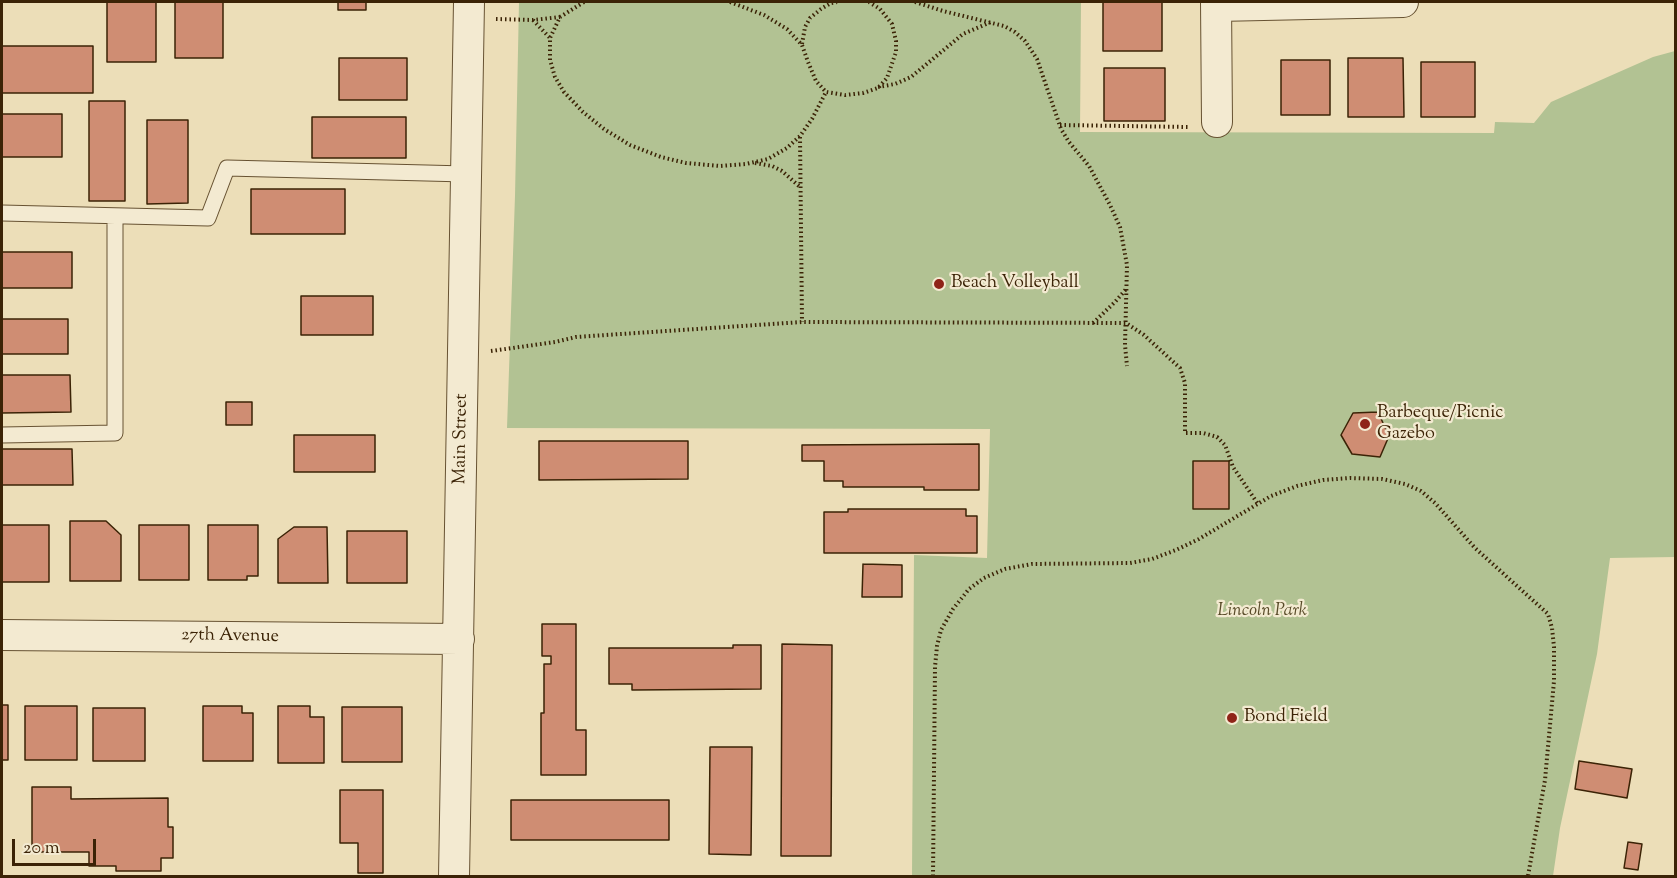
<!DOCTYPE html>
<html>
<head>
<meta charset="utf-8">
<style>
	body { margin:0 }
	#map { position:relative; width:1677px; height:878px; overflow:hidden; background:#ecdeb8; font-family:"Sorts Mill Goudy",serif }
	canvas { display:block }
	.frame { position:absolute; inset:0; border:3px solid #3b2306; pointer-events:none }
	.scale { position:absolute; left:12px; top:839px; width:84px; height:27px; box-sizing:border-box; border:3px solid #3b2306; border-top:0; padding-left:8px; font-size:18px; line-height:21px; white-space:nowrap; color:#3b2306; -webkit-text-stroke:4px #f3ead1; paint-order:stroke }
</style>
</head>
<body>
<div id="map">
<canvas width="1677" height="878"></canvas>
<div class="frame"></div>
<div class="scale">20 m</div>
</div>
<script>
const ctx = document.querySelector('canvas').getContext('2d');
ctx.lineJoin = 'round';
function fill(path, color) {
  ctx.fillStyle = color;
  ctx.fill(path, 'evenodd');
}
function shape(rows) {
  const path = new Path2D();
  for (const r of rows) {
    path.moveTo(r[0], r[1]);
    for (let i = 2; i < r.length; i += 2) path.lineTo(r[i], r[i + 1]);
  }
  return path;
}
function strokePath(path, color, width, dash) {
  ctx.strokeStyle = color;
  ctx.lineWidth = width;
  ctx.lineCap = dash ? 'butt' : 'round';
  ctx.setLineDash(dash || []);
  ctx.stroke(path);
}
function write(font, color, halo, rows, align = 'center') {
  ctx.font = font + ' "Sorts Mill Goudy",serif';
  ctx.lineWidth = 4.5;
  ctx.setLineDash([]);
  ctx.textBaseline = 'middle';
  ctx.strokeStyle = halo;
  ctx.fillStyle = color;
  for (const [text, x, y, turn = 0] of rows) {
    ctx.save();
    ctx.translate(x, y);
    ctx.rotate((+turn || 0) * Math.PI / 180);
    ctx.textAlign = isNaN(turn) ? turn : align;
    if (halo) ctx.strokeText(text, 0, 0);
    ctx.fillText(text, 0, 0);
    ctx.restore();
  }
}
const green = shape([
	[519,2,1081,2,1080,132,1494,133,1495,122,1534,123,1551,102,1653,57,1675,51,1675,557,1610,558,1597,654,1560,828,1553,876,912,876,914,555,987,558,990,429,507,428,515,196]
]);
const building = shape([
	[107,2,156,2,156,62,107,62,107,2],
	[175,2,223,2,223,58,175,58,175,2],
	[338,2,366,2,366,10,338,10,338,2],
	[1103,2,1162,2,1162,51,1103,51,1103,2],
	[2,46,93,46,93,93,2,93,2,46],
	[339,58,407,58,407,100,339,100,339,58],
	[1348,58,1403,58,1404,117,1348,117,1348,58],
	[1281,60,1330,60,1330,115,1281,115,1281,60],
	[1421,62,1475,62,1475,117,1421,117,1421,62],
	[1104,68,1165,68,1165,121,1104,121,1104,68],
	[89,101,125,101,125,201,89,201,89,101],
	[2,114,62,114,62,157,2,157,2,114],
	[312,117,406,117,406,158,312,158,312,117],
	[147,120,188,120,188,203,147,204,147,120],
	[251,189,345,189,345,234,251,234,251,189],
	[2,252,72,252,72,288,2,288,2,252],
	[301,296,373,296,373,335,301,335,301,296],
	[2,319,68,319,68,354,2,354,2,319],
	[2,375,70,375,71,412,2,413,2,375],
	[226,402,252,402,252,425,226,425,226,402],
	[1378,412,1389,436,1380,457,1352,454,1341,435,1353,413,1378,412],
	[294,435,375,435,375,472,294,472,294,435],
	[539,441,688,441,688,479,539,480,539,441],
	[979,444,979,490,924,490,924,487,843,487,843,481,824,481,824,461,802,461,802,445,979,444],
	[2,449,72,449,73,485,2,485,2,449],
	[1193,461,1229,461,1229,509,1193,509,1193,461],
	[848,509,966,509,966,516,977,516,977,553,824,553,824,512,848,512,848,509],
	[70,521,106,521,121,535,121,581,70,581,70,521],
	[2,525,49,525,49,582,2,582,2,525],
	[139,525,189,525,189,580,139,580,139,525],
	[208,525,258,525,258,576,247,576,247,580,208,580,208,525],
	[294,527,327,527,328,583,278,583,278,539,294,527],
	[347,531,407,531,407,583,347,583,347,531],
	[863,564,902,565,902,597,862,597,863,564],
	[542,624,576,624,576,730,586,730,586,775,541,775,541,713,544,713,544,664,551,664,551,656,542,656,542,624],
	[782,644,832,645,831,856,781,856,782,644],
	[733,645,761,645,761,689,632,690,632,684,609,684,609,648,733,648,733,645],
	[2,705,8,705,8,760,2,760,2,705],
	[25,706,77,706,77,760,25,760,25,706],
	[203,706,242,706,242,713,253,713,253,761,203,761,203,706],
	[278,706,310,706,310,717,324,717,324,763,278,763,278,706],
	[342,707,402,707,402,762,342,762,342,707],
	[93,708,145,708,145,761,93,761,93,708],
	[710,747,752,747,751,855,709,854,710,747],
	[1579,761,1632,769,1627,798,1575,789,1579,761],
	[32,787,71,787,71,799,168,798,168,827,173,827,173,858,161,858,161,871,116,871,116,866,89,866,89,852,32,852,32,787],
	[340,790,383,790,383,873,358,873,358,843,340,843,340,790],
	[511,800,669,800,669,840,511,840,511,800],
	[1628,842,1642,844,1638,870,1624,868,1628,842]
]);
const path = shape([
	[584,2,560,17,550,38,550,60,555,77,564,92,583,112,604,129,630,145,661,157,686,163,720,166,746,164,768,159,787,148,800,136,812,119,826,92],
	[730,2,764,15,787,29,802,45,808,62,816,81,826,92,845,95,863,93,878,88,887,78,896,52,896,41,892,24,880,9,869,2],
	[915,2,943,11,1004,26,1015,32,1025,41,1037,59,1061,129,1069,142,1089,166,1110,205,1120,227,1127,265,1125,345,1127,366],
	[496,19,533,20,560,17],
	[533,20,550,38],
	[802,44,805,27,810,18,821,9,831,3,837,2],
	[878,87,895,84,911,77,963,34,991,22],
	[1060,125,1189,127],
	[800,137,802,322],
	[755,163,772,166,782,171,800,187],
	[1093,323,1115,302,1127,288],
	[491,351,555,342,576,337,802,322,1126,323,1144,335,1180,368,1185,383,1185,433,1203,433,1217,437,1225,445,1233,467,1258,504],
	[933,876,935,667,937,646,941,630,953,609,969,589,984,578,1005,569,1032,564,1130,563,1152,559,1176,550,1199,539,1271,496,1297,486,1323,480,1350,478,1382,479,1405,484,1421,491,1435,503,1475,548,1548,614,1552,628,1554,647,1554,681,1545,780,1528,876]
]);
const lane = shape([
	[2,213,208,218,227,168,466,174],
	[2,435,115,433,115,217]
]);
const street = shape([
	[1216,2,1217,122],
	[1217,6,1403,2],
	[2,635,459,639],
	[454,876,469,2]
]);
const markers = [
	[939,284,6,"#8f2418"],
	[1365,424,6,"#8f2418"],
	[1232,718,6,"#8f2418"]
];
const poiNames = [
	["Beach Volleyball",951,284],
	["Barbeque/Picnic",1377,414],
	["Gazebo",1377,435],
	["Bond Field",1244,718]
];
const streetNames = [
	["Main Street",462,439,-89],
	["27th Avenue",230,637,1]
];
const parkNames = [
	["Lincoln Park",1262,612]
];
fill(green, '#b2c293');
fill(building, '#cf8d73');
strokePath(building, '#3b2306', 1.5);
strokePath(lane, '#675232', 17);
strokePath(street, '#675232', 32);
strokePath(path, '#3b2306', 4, [1.5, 3]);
strokePath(lane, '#f3ead1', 15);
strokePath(street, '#f3ead1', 30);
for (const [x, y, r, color] of markers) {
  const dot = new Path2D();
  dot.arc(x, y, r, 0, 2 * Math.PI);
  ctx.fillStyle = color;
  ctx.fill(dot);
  strokePath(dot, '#f3ead1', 2);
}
write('18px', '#3b2306', '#f3ead1', poiNames, 'left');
write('18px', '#3b2306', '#f3ead1', streetNames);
write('italic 18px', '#594b29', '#f3ead1', parkNames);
</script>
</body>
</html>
